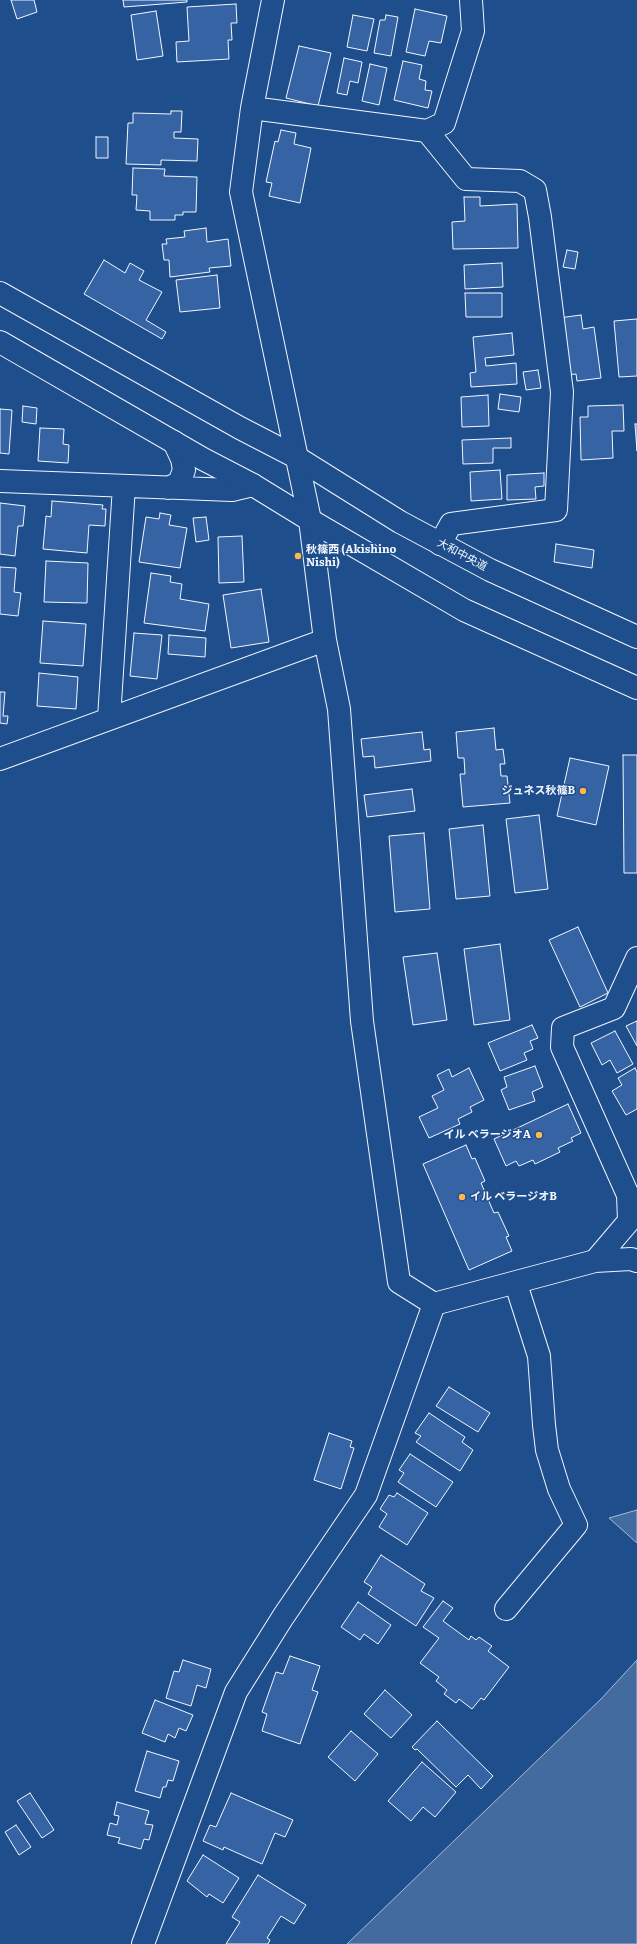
<!DOCTYPE html>
<html>
<head>
<meta charset="utf-8">
<style>
	body { margin:0 }
	canvas { display:block; background:#1f4e8c }
</style>
</head>
<body>
<canvas width="637" height="1944"></canvas>
<script>
const ctx = document.querySelector('canvas').getContext('2d');
ctx.lineJoin = 'round';
function fill(path, color) {
  ctx.fillStyle = color;
  ctx.fill(path, 'evenodd');
}
function shape(rows) {
  const path = new Path2D();
  for (const r of rows) {
    path.moveTo(r[0], r[1]);
    for (let i = 2; i < r.length; i += 2) path.lineTo(r[i], r[i + 1]);
  }
  return path;
}
function strokePath(path, color, width, dash) {
  ctx.strokeStyle = color;
  ctx.lineWidth = width;
  ctx.lineCap = dash ? 'butt' : 'round';
  ctx.setLineDash(dash || []);
  ctx.stroke(path);
}
function write(font, color, halo, rows, align = 'center') {
  ctx.font = font + ' Literata,"Noto Sans JP",serif';
  ctx.lineWidth = 3;
  ctx.setLineDash([]);
  ctx.textBaseline = 'middle';
  ctx.strokeStyle = halo;
  ctx.fillStyle = color;
  for (const [text, x, y, turn = 0] of rows) {
    ctx.save();
    ctx.translate(x, y);
    ctx.rotate((+turn || 0) * Math.PI / 180);
    ctx.textAlign = isNaN(turn) ? turn : align;
    if (halo) ctx.strokeText(text, 0, 0);
    ctx.fillText(text, 0, 0);
    ctx.restore();
  }
}
const water = shape([
	[637,1510,637,1543,609,1518,637,1510],
	[637,1660,637,1944,347,1944,601,1699,637,1660]
]);
const building = shape([
	[11,0,34,0,37,12,17,19,11,0],
	[123,0,187,0,187,2,124,7,123,0],
	[236,4,237,23,231,23,232,40,228,40,229,59,177,62,176,42,189,41,187,7,236,4],
	[415,9,447,16,441,43,429,41,425,56,406,52,415,9],
	[156,11,163,56,137,60,131,15,156,11],
	[353,15,374,19,367,51,347,47,353,15],
	[386,15,398,17,391,56,374,53,380,20,385,20,386,15],
	[299,46,331,53,318,106,286,98,299,46],
	[344,58,362,62,358,83,350,81,347,95,337,93,344,58],
	[403,61,422,65,419,79,426,81,425,90,432,91,428,108,394,100,403,61],
	[370,64,387,68,379,105,362,101,370,64],
	[171,111,182,111,181,132,174,132,174,138,198,139,197,161,161,160,161,165,126,164,128,123,133,123,133,113,171,114,171,111],
	[281,130,296,133,294,144,311,148,300,203,269,196,272,183,266,182,275,141,278,142,281,130],
	[96,137,108,137,108,158,96,158,96,137],
	[133,168,165,169,164,176,197,177,196,212,183,212,183,215,175,215,175,220,150,220,150,211,136,210,137,195,132,195,133,168],
	[464,197,480,197,480,206,517,204,518,248,453,249,452,222,465,221,464,197],
	[206,228,207,242,228,239,231,266,209,268,210,272,170,277,169,260,164,260,162,244,167,244,166,239,185,237,184,231,206,228],
	[567,250,578,252,575,269,563,267,567,250],
	[104,260,125,273,130,263,144,271,139,280,162,292,146,320,166,332,162,339,84,294,104,260],
	[502,263,503,287,465,289,464,265,502,263],
	[217,275,220,308,180,312,176,280,217,275],
	[465,293,502,293,502,317,466,317,465,293],
	[581,315,583,329,594,327,601,378,577,381,576,374,566,375,559,318,581,315],
	[637,319,637,376,619,377,614,321,637,319],
	[512,333,514,355,485,358,486,366,516,363,517,384,471,387,470,373,476,372,473,337,512,333],
	[538,370,541,388,526,390,523,372,538,370],
	[500,394,521,397,519,412,498,409,500,394],
	[488,395,489,426,462,427,461,397,488,395],
	[623,405,624,431,612,431,613,458,581,460,580,417,588,417,588,406,623,405],
	[23,406,37,408,36,424,22,422,23,406],
	[0,409,12,410,9,454,0,453,0,409],
	[635,424,637,424,637,451,635,424],
	[40,428,64,429,63,444,69,445,68,463,38,461,40,428],
	[511,438,511,448,493,448,493,463,463,464,462,440,511,438],
	[500,470,502,499,471,501,470,472,500,470],
	[544,473,544,486,535,487,536,499,507,500,507,475,544,473],
	[52,501,103,505,102,509,106,509,105,526,89,525,87,553,43,549,46,516,51,517,52,501],
	[0,503,25,506,23,526,18,526,15,556,0,554,0,503],
	[160,513,171,515,169,525,187,528,180,568,139,562,146,517,159,519,160,513],
	[206,517,209,540,196,542,193,518,206,517],
	[242,536,244,582,219,583,218,537,242,536],
	[556,544,594,550,592,568,554,562,556,544],
	[46,561,88,563,87,603,44,602,46,561],
	[0,567,16,568,14,592,21,593,18,616,0,614,0,567],
	[151,573,171,576,170,582,182,584,180,599,209,604,205,631,144,623,151,573],
	[261,589,269,642,231,648,223,595,261,589],
	[43,621,86,624,83,666,40,663,43,621],
	[134,633,162,635,157,679,130,676,134,633],
	[169,635,206,638,205,657,168,654,169,635],
	[39,673,78,677,76,709,37,706,39,673],
	[0,692,5,692,3,716,8,716,7,724,0,723,0,692],
	[494,728,496,750,503,749,505,764,500,764,501,776,507,776,510,803,463,807,460,774,465,774,464,758,458,758,456,732,494,728],
	[422,732,424,750,430,749,431,761,375,768,374,756,363,757,361,739,422,732],
	[623,755,637,755,637,873,624,873,623,755],
	[570,758,609,766,596,825,557,816,570,758],
	[412,789,415,811,367,817,364,795,412,789],
	[539,815,548,889,515,893,506,819,539,815],
	[483,825,490,896,456,899,449,829,483,825],
	[424,833,430,909,395,912,389,836,424,833],
	[578,927,608,993,580,1007,549,940,578,927],
	[500,944,510,1020,474,1025,464,949,500,944],
	[437,953,447,1020,413,1025,403,957,437,953],
	[637,1021,637,1046,626,1026,637,1021],
	[532,1025,538,1038,530,1041,533,1049,524,1053,527,1060,500,1071,488,1043,532,1025],
	[615,1031,633,1064,617,1073,610,1060,602,1065,591,1043,615,1031],
	[535,1066,543,1087,532,1092,535,1101,509,1110,501,1090,507,1087,504,1077,535,1066],
	[469,1068,484,1100,470,1107,472,1112,458,1119,460,1124,429,1138,419,1117,438,1108,432,1096,444,1090,437,1075,449,1069,452,1077,469,1068],
	[635,1068,637,1072,637,1109,626,1115,612,1091,622,1085,618,1078,635,1068],
	[568,1104,581,1133,571,1138,573,1141,558,1148,560,1152,535,1164,533,1160,519,1166,516,1161,506,1166,494,1139,568,1104],
	[466,1145,472,1159,475,1158,485,1181,481,1183,494,1213,498,1212,509,1236,506,1237,512,1251,469,1270,423,1164,466,1145],
	[449,1387,490,1413,478,1432,436,1406,449,1387],
	[429,1413,465,1437,462,1442,473,1450,460,1471,416,1442,421,1436,415,1433,429,1413],
	[329,1433,352,1441,350,1447,354,1448,341,1489,314,1480,329,1433],
	[410,1454,453,1482,436,1507,398,1482,404,1473,399,1470,410,1454],
	[397,1493,428,1513,407,1545,379,1527,387,1514,380,1509,389,1495,394,1497,397,1493],
	[381,1555,425,1584,421,1591,434,1598,416,1626,368,1594,372,1587,364,1582,381,1555],
	[443,1601,453,1608,443,1621,469,1640,471,1636,476,1640,479,1637,492,1646,488,1651,509,1667,484,1700,481,1698,472,1709,459,1699,456,1703,444,1694,447,1690,436,1681,439,1677,420,1663,439,1638,423,1627,443,1601],
	[358,1602,391,1625,378,1644,364,1634,360,1640,341,1627,358,1602],
	[290,1656,320,1666,312,1690,318,1692,300,1744,262,1731,267,1714,262,1712,276,1672,283,1674,290,1656],
	[183,1660,211,1669,206,1688,197,1685,191,1706,166,1698,174,1671,179,1672,183,1660],
	[385,1690,412,1715,391,1738,364,1714,385,1690],
	[155,1700,193,1715,186,1731,179,1728,175,1738,168,1734,165,1742,142,1733,155,1700],
	[437,1721,493,1776,481,1789,468,1775,456,1787,417,1749,415,1750,412,1747,437,1721],
	[351,1731,378,1754,355,1781,328,1757,351,1731],
	[147,1751,179,1761,173,1781,168,1780,166,1787,163,1787,160,1798,135,1791,147,1751],
	[422,1762,456,1792,435,1817,423,1807,411,1821,388,1801,422,1762],
	[30,1793,54,1830,42,1838,17,1801,30,1793],
	[231,1793,293,1820,285,1837,275,1833,262,1864,224,1847,223,1850,203,1841,210,1825,216,1827,231,1793],
	[117,1802,149,1811,145,1824,153,1825,149,1840,144,1839,141,1849,118,1843,120,1838,107,1835,110,1823,117,1825,119,1816,114,1815,117,1802],
	[16,1825,31,1847,19,1855,5,1832,16,1825],
	[203,1855,239,1878,223,1903,209,1894,207,1897,187,1881,203,1855],
	[258,1875,306,1905,294,1924,281,1916,267,1938,270,1940,268,1944,226,1944,240,1922,232,1917,258,1875]
]);
const street = shape([
	[273,0,252,108,241,192,310,520,325,640,339,709,362,1021,399,1282,434,1304,595,1261,631,1259,637,1261],
	[252,108,427,131,444,123,473,31,471,0],
	[427,131,466,179,520,181,535,190,540,217,562,392,556,510,451,524,440,544],
	[0,481,232,490,253,485],
	[168,488,179,483,184,470,182,459,174,442],
	[109,718,124,486],
	[0,759,325,640],
	[595,1261,629,1221,628,1195,562,1047,563,1028,614,1008,637,958],
	[506,1609,576,1525,559,1489,547,1450,544,1425,539,1356,516,1284],
	[143,1944,236,1692,283,1617,366,1495,434,1304]
]);
const secondary = shape([
	[0,293,240,428,296,457,400,522,490,570,637,637],
	[0,342,203,459,253,485,310,520,464,610,637,688]
]);
const markers = [
	[298,556,4,"#ffb74d"],
	[583,791,4,"#ffb74d"],
	[539,1135,4,"#ffb74d"],
	[462,1197,4,"#ffb74d"]
];
const poiNames = [
	["秋篠西 (Akishino",306,550],
	["Nishi)",306,563],
	["ジュネス秋篠B",575,791,"right"],
	["イル ベラージオA",531,1135,"right"],
	["イル ベラージオB",470,1197]
];
const streetNames = [
	["大和中央道",462,555,28]
];
fill(water, '#446ba0');
strokePath(water, '#a8bbd7', 1);
fill(building, '#3563a3');
strokePath(building, '#f2f6ff', 1);
strokePath(street, '#f2f6ff', 24);
strokePath(secondary, '#f2f6ff', 24);
strokePath(street, '#1f4e8c', 22);
strokePath(secondary, '#1f4e8c', 22);
for (const [x, y, r, color] of markers) {
  const dot = new Path2D();
  dot.arc(x, y, r, 0, 2 * Math.PI);
  ctx.fillStyle = color;
  ctx.fill(dot);
  strokePath(dot, '#1f4e8c', 1.5);
}
write('bold 11px', '#f2f6ff', '#1f4e8c', poiNames, 'left');
write('11px', '#f2f6ff', '#1f4e8c', streetNames);
</script>
</body>
</html>
